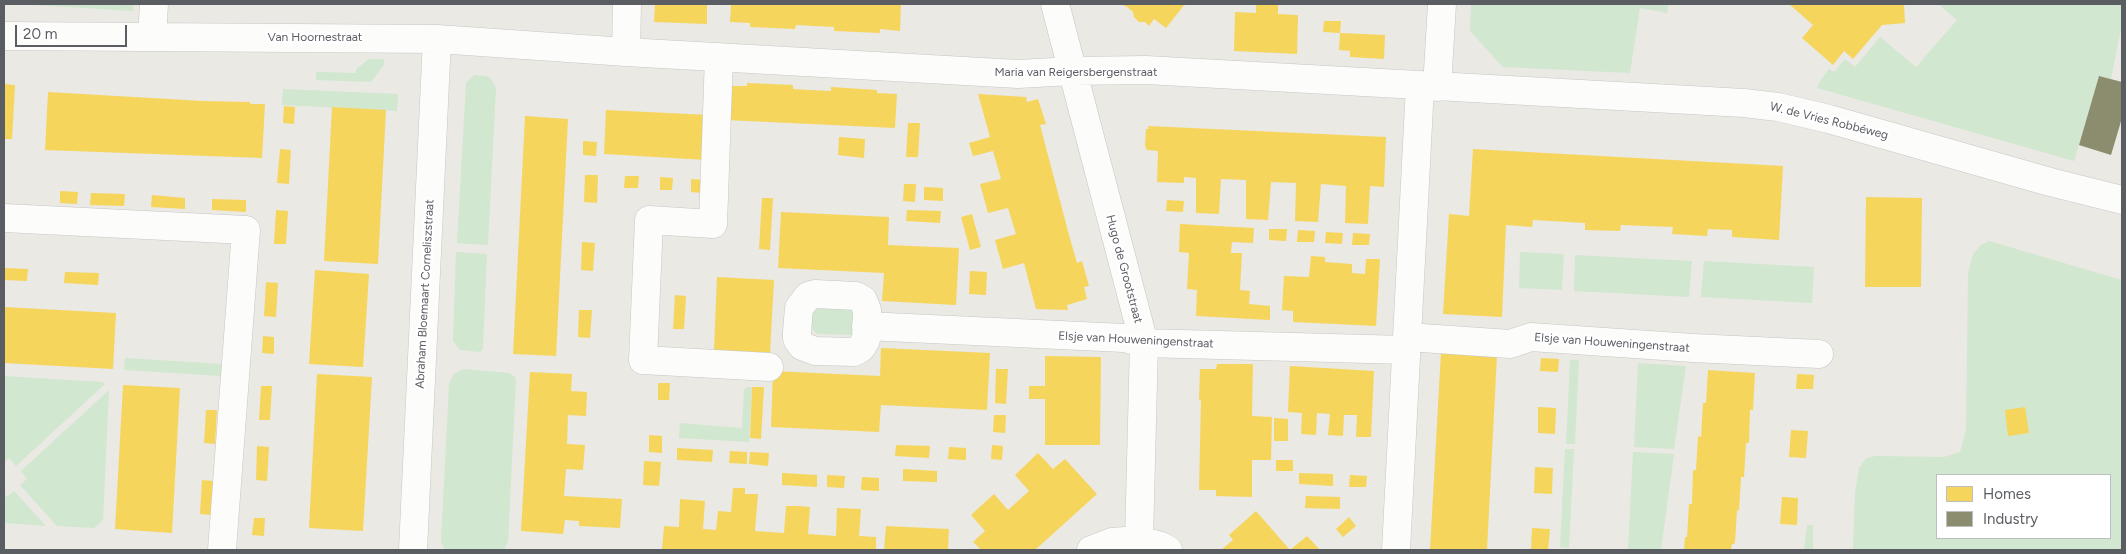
<!DOCTYPE html>
<html>
<head>
<meta charset="utf-8">
<style>
	body { margin:0 }
	#map { position:relative; width:2126px; height:554px; overflow:hidden; background:#eae9e4; font-family:Figtree,sans-serif }
	canvas { display:block }
	.frame { position:absolute; inset:0; border:5px solid #5a5d62; pointer-events:none }
	.legend { position:absolute; left:1936px; top:474px; width:175px; height:65px; box-sizing:border-box; background:#fff; border:1px solid #bdbec0; margin:0; padding:6px 9px; list-style:none; font-size:15px; color:#5a5d62 }
	.legend li { display:flex; align-items:center; gap:10px; height:25px }
	.legend b { width:25px; border:1px solid #bdbec0 }
	.scale { position:absolute; left:15px; top:25px; width:112px; height:22px; box-sizing:border-box; border:2px solid #5a5d62; border-top:0; padding-left:6px; font-size:15px; line-height:18px; white-space:nowrap; color:#5a5d62; -webkit-text-stroke:4px #fff; paint-order:stroke }
</style>
</head>
<body>
<div id="map">
<canvas width="2126" height="554"></canvas>
<div class="frame"></div>
<ul class="legend">
<li><b style="height:14px;background:#f6d55c"></b>Homes</li>
<li><b style="height:14px;background:#8c8c6e"></b>Industry</li>
</ul>
<div class="scale">20 m</div>
</div>
<script>
const ctx = document.querySelector('canvas').getContext('2d');
ctx.lineJoin = 'round';
function fill(path, color) {
  ctx.fillStyle = color;
  ctx.fill(path, 'evenodd');
}
function shape(rows) {
  const path = new Path2D();
  for (const r of rows) {
    path.moveTo(r[0], r[1]);
    for (let i = 2; i < r.length; i += 2) path.lineTo(r[i], r[i + 1]);
  }
  return path;
}
function strokePath(path, color, width, dash) {
  ctx.strokeStyle = color;
  ctx.lineWidth = width;
  ctx.lineCap = dash ? 'butt' : 'round';
  ctx.setLineDash(dash || []);
  ctx.stroke(path);
}
function write(font, color, halo, rows, align = 'center') {
  ctx.font = font + ' Figtree,sans-serif';
  ctx.lineWidth = 5;
  ctx.setLineDash([]);
  ctx.textBaseline = 'middle';
  ctx.strokeStyle = halo;
  ctx.fillStyle = color;
  for (const [text, x, y, turn = 0] of rows) {
    ctx.save();
    ctx.translate(x, y);
    ctx.rotate((+turn || 0) * Math.PI / 180);
    ctx.textAlign = isNaN(turn) ? turn : align;
    if (halo) ctx.strokeText(text, 0, 0);
    ctx.fillText(text, 0, 0);
    ctx.restore();
  }
}
const green = shape([
	[17,4,134,4,133,11],
	[1471,4,1668,4,1667,13,1640,8,1630,73,1503,67,1470,31],
	[1938,4,2122,4,2122,24,2111,79,2099,76,2074,161,1817,88,1820,81,1829,69,1834,72,1845,59,1855,67,1880,37,1916,67,1957,20],
	[369,59,384,59,384,65,371,82,316,80,316,72,356,73,356,69],
	[474,75,487,76,491,79,496,88,488,245,457,243,466,83],
	[283,89,398,94,397,111,282,105],
	[1989,241,2122,280,2122,550,1853,550,1855,492,1859,468,1866,458,1876,456,1944,457,1960,452,1966,431,1968,273,1973,254,1981,245],
	[1937,475,2110,475,2110,538,1937,538],
	[456,252,487,254,483,349,480,352,460,350,453,341],
	[1520,252,1564,254,1562,290,1519,288],
	[1575,255,1692,261,1689,297,1574,291],
	[1704,261,1814,267,1812,303,1701,297],
	[819,307,853,308,853,335,817,334,812,328,812,313],
	[125,358,222,364,221,376,124,370],
	[1570,360,1579,360,1575,444,1566,444],
	[1638,363,1686,366,1674,449,1634,447],
	[464,369,509,373,515,377,516,381,508,542,504,550,445,550,441,541,449,384,454,374],
	[4,376,102,382,105,384,16,466,9,458,4,462],
	[747,387,752,387,749,442,679,438,680,423,742,428,744,390],
	[109,390,103,520,94,528,57,526,20,485,27,479,21,471],
	[1565,449,1574,449,1569,548,1560,547],
	[1633,452,1674,454,1661,550,1628,550],
	[14,491,46,526,4,523,4,494,7,497],
	[1807,525,1813,525,1813,550,1804,550]
]);
const homes = shape([
	[655,4,707,4,707,24,654,22],
	[731,4,901,4,900,31,880,29,880,33,834,31,834,27,796,25,795,29,750,27,750,23,730,22],
	[1118,4,1185,4,1166,28,1154,19,1149,26,1145,22,1139,22,1134,17,1133,12,1126,6],
	[1256,4,1278,4,1278,14,1298,15,1297,54,1234,51,1235,12,1256,13],
	[1789,4,1904,4,1905,23,1882,25,1853,59,1844,51,1833,65,1802,38,1813,25],
	[1324,21,1341,21,1340,33,1323,32],
	[1340,33,1385,35,1384,59,1350,57,1350,51,1339,50],
	[747,83,793,85,793,89,810,90,831,91,831,87,877,90,877,93,897,94,895,128,726,120,727,86,747,86],
	[4,84,15,85,12,139,4,139],
	[48,92,203,101,250,102,250,104,265,104,262,158,45,150],
	[978,94,1026,97,1027,102,1038,99,1046,124,1040,125,1069,235,1077,263,1082,261,1089,286,1084,287,1087,299,1067,305,1068,310,1036,309,1024,263,1003,269,995,240,1016,234,1008,208,988,213,980,184,1001,179,993,151,973,156,969,143,990,137],
	[284,106,295,107,294,124,283,123],
	[332,107,386,110,378,264,324,261],
	[606,110,709,115,707,160,604,154],
	[525,116,568,119,556,356,513,354],
	[908,123,920,123,918,157,906,157],
	[1148,126,1386,137,1384,187,1370,186,1368,224,1345,223,1346,186,1321,184,1318,222,1295,221,1296,183,1271,182,1268,220,1246,219,1246,180,1221,179,1219,214,1196,213,1196,178,1184,177,1184,183,1157,182,1158,151,1147,150,1145,146,1146,129,1149,129],
	[839,137,865,139,864,158,838,155],
	[583,141,597,142,596,156,583,155],
	[280,149,291,150,289,184,277,183],
	[1473,149,1783,166,1779,240,1732,237,1732,230,1708,229,1707,236,1672,234,1673,227,1621,225,1620,231,1585,230,1585,223,1533,220,1532,227,1506,225,1502,317,1443,314,1449,214,1469,216],
	[585,175,598,175,597,203,584,202],
	[625,176,639,176,638,188,624,188],
	[660,177,673,178,672,190,660,190],
	[691,179,704,180,703,193,691,192],
	[904,184,916,184,915,202,903,201],
	[924,187,943,188,943,201,924,200],
	[60,191,78,192,77,204,60,203],
	[91,193,125,194,124,206,90,205],
	[152,195,185,198,185,209,151,207],
	[1866,197,1922,198,1921,287,1865,287],
	[762,198,773,198,770,250,759,249],
	[212,199,246,200,246,212,212,210],
	[1167,200,1184,201,1183,212,1166,211],
	[276,210,288,211,286,244,274,244],
	[907,210,941,211,940,223,906,221],
	[781,212,889,217,888,245,959,248,956,305,882,301,884,273,778,268],
	[972,214,981,247,970,250,961,217],
	[1180,224,1254,228,1253,243,1232,242,1231,253,1242,253,1240,290,1250,291,1249,304,1270,306,1270,320,1196,316,1197,290,1187,289,1189,253,1179,252],
	[1269,229,1287,229,1286,241,1269,240],
	[1298,230,1315,231,1314,242,1297,242],
	[1326,232,1343,233,1342,244,1325,243],
	[1353,233,1370,234,1369,245,1352,245],
	[582,242,595,243,593,271,581,270],
	[1311,256,1325,257,1325,262,1352,264,1352,273,1365,274,1366,259,1380,259,1376,326,1293,322,1293,311,1282,310,1284,276,1309,277],
	[4,268,28,269,27,281,4,280],
	[315,270,369,274,363,367,309,364],
	[970,271,987,272,986,295,969,294],
	[65,272,99,273,98,285,64,283],
	[717,277,774,280,770,353,714,350],
	[266,282,278,283,276,317,264,316],
	[675,295,686,296,684,329,673,329],
	[4,307,116,313,113,369,4,363],
	[579,310,592,310,590,338,578,337],
	[263,336,274,337,274,354,262,353],
	[881,348,990,353,987,410,881,405,879,432,771,427,773,371,880,376],
	[1441,352,1497,355,1487,550,1430,550],
	[1045,356,1101,357,1100,445,1045,445,1045,399,1029,399,1029,386,1045,386],
	[1541,358,1559,359,1558,372,1540,371],
	[1217,364,1253,364,1252,416,1272,417,1271,460,1252,460,1252,497,1216,496,1216,490,1199,490,1201,400,1199,400,1200,369,1216,369],
	[1290,366,1374,371,1371,437,1356,437,1357,415,1344,415,1343,436,1328,435,1330,414,1317,413,1316,435,1301,434,1302,413,1288,412],
	[996,369,1008,369,1006,404,995,403],
	[1708,370,1755,373,1753,410,1750,410,1749,443,1746,443,1744,477,1741,477,1739,511,1737,510,1735,542,1734,544,1732,544,1731,550,1684,550,1685,537,1687,537,1689,504,1692,504,1693,470,1696,470,1698,436,1701,437,1703,403,1706,403],
	[530,372,572,374,571,391,587,392,586,416,568,415,567,444,585,445,583,470,566,469,564,496,622,499,620,528,579,526,579,521,565,520,563,534,521,531],
	[317,374,372,377,363,531,309,528],
	[1797,374,1814,375,1813,389,1796,389],
	[658,383,670,383,669,400,658,400],
	[123,385,180,388,172,533,115,529],
	[261,386,272,386,270,420,259,420],
	[752,387,764,387,761,439,750,438],
	[1538,407,1556,408,1555,434,1538,433],
	[2025,407,2029,433,2008,436,2005,410],
	[206,410,217,410,215,444,204,443],
	[994,415,1006,415,1005,433,993,432],
	[1274,418,1288,419,1288,441,1274,441],
	[1791,430,1808,431,1806,458,1789,457],
	[649,435,662,436,662,453,649,452],
	[896,445,930,446,929,458,895,456],
	[992,445,1003,446,1002,460,991,459],
	[257,446,269,447,267,481,256,480],
	[949,447,966,448,966,460,948,459],
	[677,448,713,450,712,462,677,460],
	[730,451,747,452,747,464,729,463],
	[750,452,769,453,768,466,749,464],
	[1038,453,1053,469,1065,459,1097,494,1035,550,981,550,973,542,985,531,971,515,994,494,1008,510,1029,491,1015,475],
	[1276,460,1293,460,1293,471,1276,471],
	[644,461,661,462,659,486,643,485],
	[1535,467,1553,468,1552,494,1534,493],
	[903,469,937,471,937,482,903,481],
	[782,473,817,475,817,487,782,485],
	[1299,473,1333,474,1333,486,1299,484],
	[827,475,845,476,844,488,827,487],
	[1350,475,1367,476,1366,487,1349,487],
	[862,477,879,478,879,491,861,490],
	[202,480,213,481,211,515,200,514],
	[733,488,745,488,745,494,758,494,755,531,784,533,786,506,798,506,810,507,808,534,836,536,837,508,861,509,859,536,876,537,876,550,662,550,664,526,679,527,680,499,705,501,703,529,716,530,718,511,731,512],
	[1306,496,1340,497,1340,509,1305,508],
	[1782,497,1798,498,1797,525,1780,524],
	[1256,511,1290,550,1307,536,1320,550,1221,550,1233,540,1229,535],
	[1349,517,1356,526,1343,537,1336,529],
	[254,518,265,518,264,536,252,535],
	[886,526,949,529,948,550,884,550],
	[1532,528,1550,529,1548,550,1531,550]
]);
const industry = shape([
	[2099,76,2122,82,2122,118,2111,155,2079,145]
]);
const minor = shape([
	[1055,4,1144,343,1139,540],
	[4,36,437,39,626,52,1018,74,1072,71,1146,70,1744,103,1778,107,1829,119,2050,182,2122,200],
	[152,37,154,4],
	[626,52,627,4],
	[719,57,713,224,649,220,643,360,769,367],
	[1437,87,1442,4],
	[4,218,246,230,222,550],
	[815,294,856,296,863,300,867,310,866,340,861,348,854,352,815,351,802,346,797,339,797,332,799,308,808,296,815,294],
	[866,326,1124,338,1144,343,1406,350],
	[1407,337,1510,344,1531,337,1693,348,1819,354],
	[413,550,437,39],
	[1091,550,1112,542,1139,540,1161,546,1168,550],
	[1396,550,1420,86]
]);
const streetNames = [
	["Van Hoornestraat",315,37],
	["Maria van Reigersbergenstraat",1076,72],
	["W. de Vries Robbéweg",1829,121,14],
	["Hugo de Grootstraat",1124,269,75],
	["Abraham Bloemaart Corneliszstraat",425,294,-87],
	["Elsje van Houweningenstraat",1136,340,3],
	["Elsje van Houweningenstraat",1612,343,4]
];
fill(green, '#d1e7cf');
fill(homes, '#f6d55c');
fill(industry, '#8c8c6e');
strokePath(minor, '#c6c6c5', 29);
strokePath(minor, '#fcfcfb', 28);
write('12px', '#5a5d62', '#fff', streetNames);
</script>
</body>
</html>
